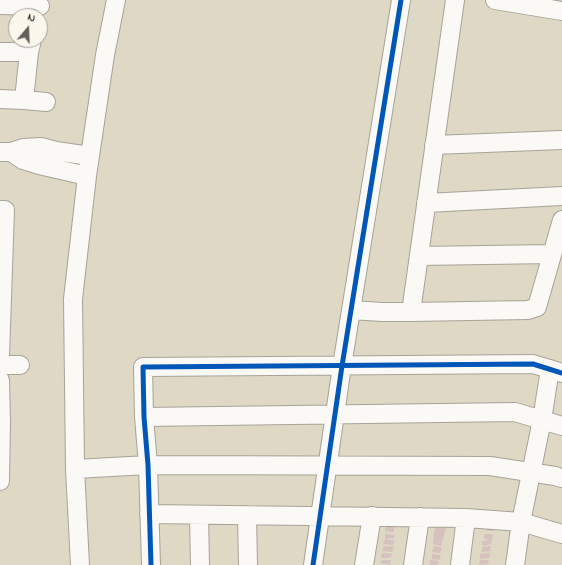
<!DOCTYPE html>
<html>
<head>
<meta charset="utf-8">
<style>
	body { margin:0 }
	#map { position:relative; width:562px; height:565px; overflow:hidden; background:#ded8c4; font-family:"Indie Flower",sans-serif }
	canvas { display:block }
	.north { position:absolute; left:8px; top:8px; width:40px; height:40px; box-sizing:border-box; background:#fbf7ec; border:1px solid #a29f99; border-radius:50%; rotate:19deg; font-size:11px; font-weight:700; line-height:16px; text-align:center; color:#1c1c1c }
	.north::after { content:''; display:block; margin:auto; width:14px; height:18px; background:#605e57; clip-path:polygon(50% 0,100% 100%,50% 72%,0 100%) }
</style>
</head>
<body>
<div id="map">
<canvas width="562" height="565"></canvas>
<div class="north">N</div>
</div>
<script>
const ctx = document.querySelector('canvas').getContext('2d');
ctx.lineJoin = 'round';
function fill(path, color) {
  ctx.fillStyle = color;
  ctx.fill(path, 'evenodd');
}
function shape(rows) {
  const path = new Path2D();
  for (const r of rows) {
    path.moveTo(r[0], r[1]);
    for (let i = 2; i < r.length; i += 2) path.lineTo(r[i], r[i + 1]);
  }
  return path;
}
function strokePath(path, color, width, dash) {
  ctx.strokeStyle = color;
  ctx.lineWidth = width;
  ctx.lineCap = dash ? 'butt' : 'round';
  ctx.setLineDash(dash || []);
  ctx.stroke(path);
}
const building = shape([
	[487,525,494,526,493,531,486,531],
	[386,526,394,527,394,532,385,531],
	[435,528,446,528,441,546,433,544,434,534],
	[385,534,395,535,394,538,385,539],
	[484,534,493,534,491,544,483,546,482,541,492,539,484,539],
	[385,539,395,541,393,545,383,544],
	[384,546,394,547,392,552,382,551],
	[434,546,442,548,440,553,432,552],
	[491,546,490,551,481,552,483,547],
	[382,553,393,554,390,558,381,558],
	[490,553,489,558,480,559,480,554],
	[432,554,441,555,439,560,432,559],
	[381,560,391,560,390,565,380,563],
	[430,560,439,561,437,565,430,565],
	[480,560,489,560,488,564,479,565]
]);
const minor = shape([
	[495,0,562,11],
	[0,5,40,6],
	[0,52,29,52],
	[0,99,24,100,46,102],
	[24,100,29,52,32,40],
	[434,145,562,140],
	[0,152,11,152,23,148,41,147,56,151,90,156],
	[11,152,23,160,39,165,87,176],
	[426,203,562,196],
	[0,210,5,210,0,356],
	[419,256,552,254],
	[351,310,382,312,411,312,528,310,537,307,562,220],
	[411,312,455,0],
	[0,365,20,365],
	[0,380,1,422,0,481],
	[144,417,515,412,562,426],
	[75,469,148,465,490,466,555,476,562,478],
	[149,514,466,518,521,522,562,534],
	[199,515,200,565],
	[247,515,248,565],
	[80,565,75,469,73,299,87,176,105,55,116,0],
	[151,565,148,465,144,417,143,367,533,364,562,373],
	[313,565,342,366,401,0],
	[364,565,372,516],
	[413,565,420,517],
	[460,565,466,518],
	[515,565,521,522,542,420,550,369]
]);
const cycleway = shape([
	[151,565,148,465,144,417,143,367,533,364,562,373],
	[313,565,342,366,401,0]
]);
fill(building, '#d5c2be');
strokePath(minor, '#a7a397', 20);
strokePath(minor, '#faf9f6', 18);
strokePath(cycleway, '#0057b8', 5);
</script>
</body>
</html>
